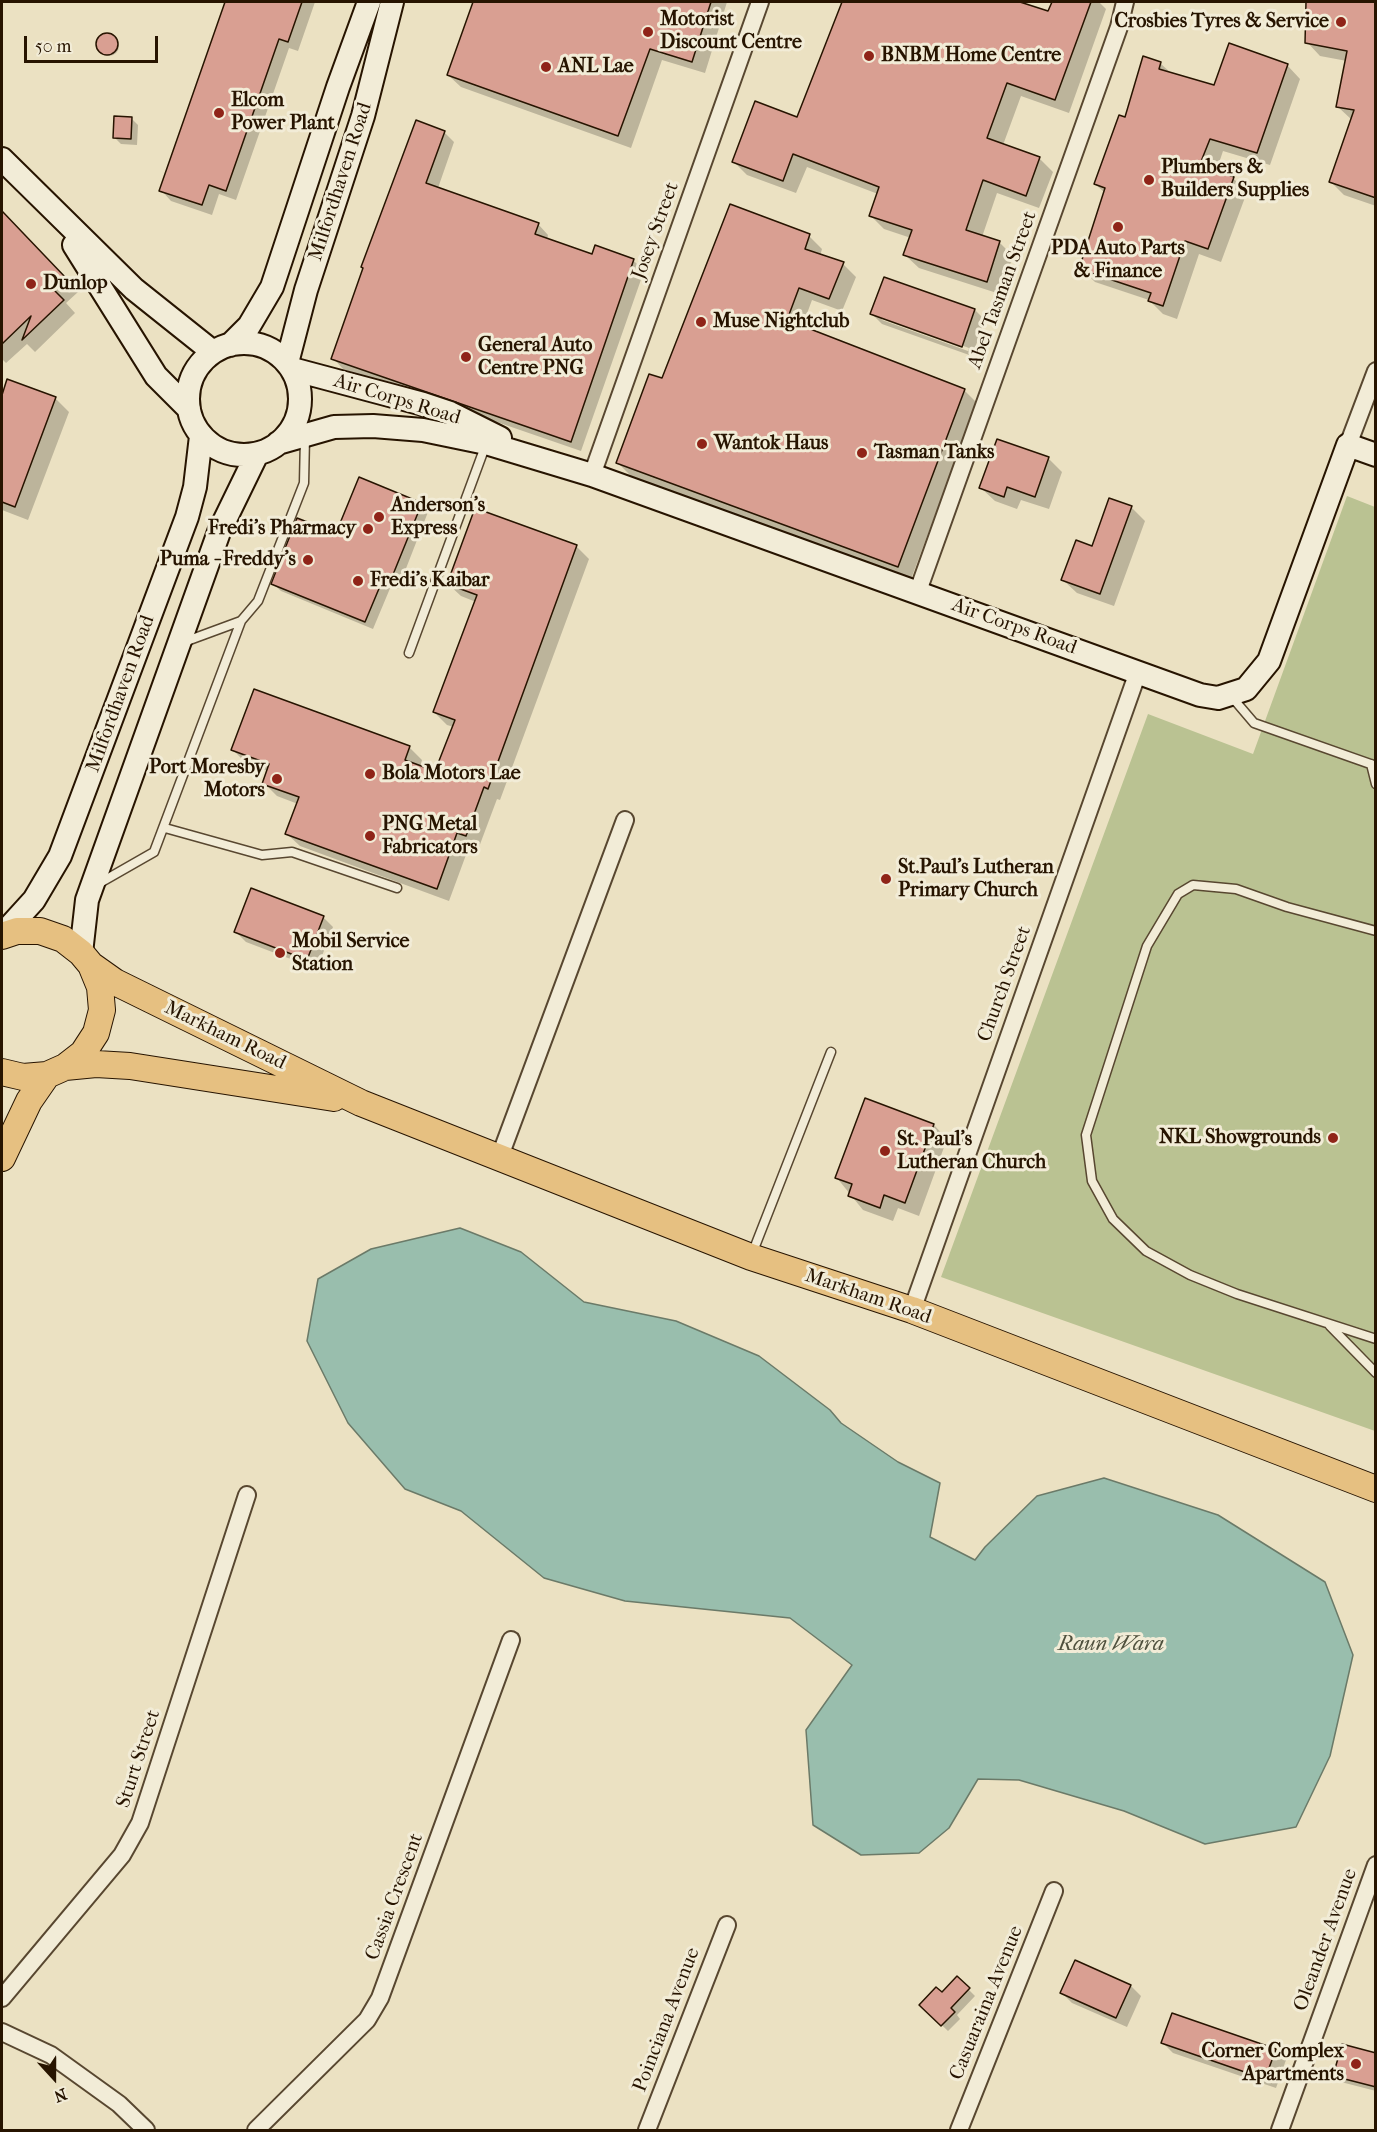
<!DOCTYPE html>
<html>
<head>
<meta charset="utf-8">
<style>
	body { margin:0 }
	#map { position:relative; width:1377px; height:2132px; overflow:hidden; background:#ebe1c2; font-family:"IM FELL French Canon",serif }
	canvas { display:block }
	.frame { position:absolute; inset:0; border:3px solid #271400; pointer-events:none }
	.north { position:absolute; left:24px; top:2048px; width:60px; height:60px; -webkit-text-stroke:4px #f2ecd7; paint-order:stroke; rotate:159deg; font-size:16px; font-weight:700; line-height:24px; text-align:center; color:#271400 }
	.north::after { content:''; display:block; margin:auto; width:21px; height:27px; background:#271400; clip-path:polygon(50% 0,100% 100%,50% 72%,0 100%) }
	.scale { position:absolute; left:24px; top:36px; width:134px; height:27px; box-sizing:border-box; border:3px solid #271400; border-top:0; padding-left:8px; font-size:18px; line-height:21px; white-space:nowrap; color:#271400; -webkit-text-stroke:4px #f2ecd7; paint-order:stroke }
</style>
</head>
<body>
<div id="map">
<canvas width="1377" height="2132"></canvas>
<div class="frame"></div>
<div class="north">N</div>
<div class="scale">50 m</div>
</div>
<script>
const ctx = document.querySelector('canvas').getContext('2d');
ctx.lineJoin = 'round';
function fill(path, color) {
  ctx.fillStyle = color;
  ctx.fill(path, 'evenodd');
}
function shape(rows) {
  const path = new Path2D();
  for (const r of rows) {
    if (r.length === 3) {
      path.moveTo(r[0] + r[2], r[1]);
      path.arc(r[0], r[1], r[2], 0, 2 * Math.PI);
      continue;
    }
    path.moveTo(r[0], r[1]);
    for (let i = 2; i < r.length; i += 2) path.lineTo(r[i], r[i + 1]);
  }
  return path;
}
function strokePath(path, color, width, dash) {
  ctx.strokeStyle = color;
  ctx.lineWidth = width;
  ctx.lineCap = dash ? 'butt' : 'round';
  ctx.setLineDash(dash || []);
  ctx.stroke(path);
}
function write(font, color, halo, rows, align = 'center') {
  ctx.font = font + ' "IM FELL French Canon",serif';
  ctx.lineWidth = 6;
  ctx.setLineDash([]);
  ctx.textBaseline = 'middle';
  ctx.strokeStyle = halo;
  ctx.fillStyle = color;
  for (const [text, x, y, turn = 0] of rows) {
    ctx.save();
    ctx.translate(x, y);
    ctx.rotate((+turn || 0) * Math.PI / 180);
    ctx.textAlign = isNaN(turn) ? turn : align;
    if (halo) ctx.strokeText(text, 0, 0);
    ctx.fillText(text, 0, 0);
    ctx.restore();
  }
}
const green = shape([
	[1347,496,1375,507,1375,1431,941,1277,1148,714,1253,754]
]);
const water = shape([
	[460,1228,521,1252,584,1302,676,1321,759,1356,830,1410,841,1423,898,1462,940,1483,930,1537,975,1560,985,1547,1037,1496,1104,1478,1218,1515,1325,1582,1353,1655,1330,1756,1296,1827,1205,1844,1124,1811,1019,1780,978,1779,949,1828,919,1853,861,1855,813,1825,806,1730,852,1665,790,1618,625,1601,544,1578,461,1511,405,1489,348,1423,307,1341,318,1279,371,1249,460,1228]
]);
const shadow = shape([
	[226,2,315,2,298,51,289,48,236,200,219,194,212,215,171,201,161,190],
	[475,2,727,2,705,73,662,60,631,148,461,87,448,75],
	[844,2,1015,2,1049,13,1053,2,1099,2,1106,9,1069,113,1021,96,1003,145,1039,158,1053,172,1039,208,997,193,982,237,999,242,1013,256,1000,294,919,268,905,255,911,238,884,229,871,216,878,194,807,167,796,193,747,175,733,161,798,119],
	[1307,2,1376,2,1376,206,1344,195,1331,182,1352,120,1337,106,1347,61,1320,56,1307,42],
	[109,46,10],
	[1160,63,1172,74,1215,87,1287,65,1300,79,1270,165,1223,151,1216,172,1233,178,1247,192,1221,262,1199,254,1177,319,1163,314,1149,300,1095,282,1081,268,1105,193,1095,184,1125,119],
	[131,118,138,125,137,145,121,144,114,137],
	[444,132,454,142,438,188,538,224,548,235,547,239,593,256,633,260,644,271,581,451,343,369,333,358],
	[2,213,78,292,66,303,75,313,35,352,27,344,6,363,2,359],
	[809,236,822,249,820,256,843,264,856,277,842,311,812,300,802,327,964,390,977,403,911,579,631,476,618,463,663,380],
	[885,278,975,310,985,320,972,356,882,324,872,314],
	[882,317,969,348,968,351,882,320],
	[8,381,55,398,69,412,28,520,2,510,2,399],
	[1048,458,1062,472,1049,509,1021,500,1017,509,995,501,981,488],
	[421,504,428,512,398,589,391,586,373,629,281,591,273,584,337,535],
	[1131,507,1145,521,1114,606,1077,593,1063,580],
	[576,546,589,559,500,800,497,799,479,847,470,844,449,901,300,846,287,834,298,804,277,796,264,783,268,771,246,763,233,750,254,691,410,748,422,760,420,767,436,772,454,727,447,725,434,712,476,602,461,596,448,584],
	[323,917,333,927,317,969,246,942,236,932],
	[934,1125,947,1139,919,1216,898,1208,893,1221,863,1210,837,1178],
	[1076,1962,1131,1986,1141,1996,1127,2027,1072,2003,1062,1993],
	[957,1978,975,1996,957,2015,960,2019,948,2031,921,2005,942,1994],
	[1163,2043,1275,2050,1286,2060,1276,2088,1173,2053],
	[1376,2055,1376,2091,1341,2082,1335,2076]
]);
const building = shape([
	[225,2,302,2,288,42,279,39,226,191,209,185,202,205,159,191,225,2],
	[473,2,711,2,692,62,650,49,618,136,447,75,473,2],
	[842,2,1020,2,1048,11,1052,2,1091,2,1055,100,1007,83,987,138,1040,157,1026,196,983,180,966,230,1000,241,987,282,903,255,912,230,869,216,879,187,793,154,783,181,732,162,755,101,797,117,842,2],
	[1306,2,1376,2,1376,198,1329,182,1354,110,1336,107,1347,51,1305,43,1306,2],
	[107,44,11],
	[1229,43,1288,64,1257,153,1210,139,1200,164,1234,177,1208,249,1185,241,1163,306,1148,301,1151,293,1079,269,1105,188,1094,184,1119,115,1125,117,1143,56,1161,62,1159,69,1214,85,1229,43],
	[114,116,132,117,131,139,113,138,114,116],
	[416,120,445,131,426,183,539,223,535,234,592,254,595,245,634,259,571,442,331,359,363,268,361,267,416,120],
	[730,204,810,234,805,249,844,262,829,299,799,288,787,320,965,389,898,567,616,463,649,374,662,378,730,204],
	[2,211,66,278,54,290,64,300,22,340,31,316,2,344,2,211],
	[884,277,975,309,962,347,870,314,884,277],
	[7,379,56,397,15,507,2,502,2,395,7,379],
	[997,439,1049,457,1035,497,1007,487,1004,497,979,488,997,439],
	[359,477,422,503,390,582,383,579,365,622,271,584,297,518,336,533,359,477],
	[1109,498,1132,506,1100,594,1061,580,1076,540,1092,546,1109,498],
	[475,508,577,545,488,789,484,787,466,836,457,833,437,889,285,834,299,797,262,784,269,764,231,750,254,689,410,746,405,760,435,771,455,720,433,712,477,595,447,584,475,508],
	[251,888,324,916,307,960,234,932,251,888],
	[865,1098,934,1124,905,1203,884,1195,880,1208,848,1196,852,1184,835,1178,865,1098],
	[1075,1960,1131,1985,1116,2018,1060,1993,1075,1960],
	[957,1976,970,1988,951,2008,955,2012,941,2026,919,2005,936,1987,942,1992,957,1976],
	[1172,2013,1276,2049,1265,2079,1161,2043,1172,2013],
	[1342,2044,1376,2053,1376,2087,1333,2076,1342,2044]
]);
const lane = shape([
	[184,642,241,621,258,601,304,483,305,437],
	[409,653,486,444],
	[1231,696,1254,723,1376,766],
	[1371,764,1376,784],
	[165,828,262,855,292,852,397,888],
	[98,884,154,852,241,621],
	[1376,931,1287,907,1236,889,1193,885,1178,894,1147,946,1086,1135,1092,1181,1113,1219,1146,1251,1190,1275,1237,1294,1376,1339],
	[752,1254,831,1052],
	[1330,1326,1376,1373]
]);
const street = shape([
	[1348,445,1376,371],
	[592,475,760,2],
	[918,591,1119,27,1125,2],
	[500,1156,625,820],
	[912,1310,1138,672],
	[2,1998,122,1855,140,1823,247,1495],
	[2,2032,51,2055,119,2104,146,2130],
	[256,2130,367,2020,380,1998,511,1640],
	[647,2130,727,1925],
	[959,2130,1054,1891],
	[1280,2130,1376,1865]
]);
const secondary = shape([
	[2,159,134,289,213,352],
	[74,245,156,376,189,409],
	[244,399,56],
	[230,345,249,326,272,287,338,87,369,2],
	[287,363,306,290,363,116,392,2],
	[292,369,423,404,450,413,500,438],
	[278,443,334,427,373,426,423,430,486,443,592,475,1200,695,1218,698,1246,689,1269,661,1348,445,1376,455],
	[2,935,34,900,60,856,187,517,195,487,201,436],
	[81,953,87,900,219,532,257,454]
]);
const primary = shape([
	[2,936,17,931,40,931,63,939,81,953,91,965,100,987,102,1010,96,1033,83,1053,65,1067,47,1075,23,1077,2,1072],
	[91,965,115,982,361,1103,751,1257,912,1310,1376,1489],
	[65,1067,96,1064,130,1066,334,1098],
	[2,1158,29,1101,47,1075]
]);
const markers = [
	[1341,22,6,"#8f2418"],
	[648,32,6,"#8f2418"],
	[869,56,6,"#8f2418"],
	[546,67,6,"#8f2418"],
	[219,113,6,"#8f2418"],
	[1149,180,6,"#8f2418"],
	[1118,227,6,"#8f2418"],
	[31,284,6,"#8f2418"],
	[701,322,6,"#8f2418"],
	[466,357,6,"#8f2418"],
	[702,444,6,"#8f2418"],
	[862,453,6,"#8f2418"],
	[379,517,6,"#8f2418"],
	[368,529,6,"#8f2418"],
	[308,560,6,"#8f2418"],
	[358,581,6,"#8f2418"],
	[370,774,6,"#8f2418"],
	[277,779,6,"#8f2418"],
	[370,836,6,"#8f2418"],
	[886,879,6,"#8f2418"],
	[280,953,6,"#8f2418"],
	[1333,1138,6,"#8f2418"],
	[885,1151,6,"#8f2418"],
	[1356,2064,6,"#8f2418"]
];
const poiNames = [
	["Motorist",660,20],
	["Discount Centre",660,43],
	["Crosbies Tyres & Service",1329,22,"right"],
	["BNBM Home Centre",881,56],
	["ANL Lae",558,67],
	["Elcom",231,101],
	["Power Plant",231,124],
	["Plumbers &",1161,168],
	["Builders Supplies",1161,191],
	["PDA Auto Parts",1118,249,"center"],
	["& Finance",1118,272,"center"],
	["Dunlop",43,284],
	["Muse Nightclub",713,322],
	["General Auto",478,346],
	["Centre PNG",478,369],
	["Wantok Haus",714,444],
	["Tasman Tanks",874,453],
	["Anderson's",391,506],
	["Express",391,529],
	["Fredi's Pharmacy",356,529,"right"],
	["Puma - Freddy's",296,560,"right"],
	["Fredi's Kaibar",370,581],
	["Port Moresby",265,768,"right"],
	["Motors",265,791,"right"],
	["Bola Motors Lae",382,774],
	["PNG Metal",382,825],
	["Fabricators",382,848],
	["St.Paul's Lutheran",898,868],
	["Primary Church",898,891],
	["Mobil Service",292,942],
	["Station",292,965],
	["NKL Showgrounds",1321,1138,"right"],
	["St. Paul's",897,1140],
	["Lutheran Church",897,1163],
	["Corner Complex",1344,2052,"right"],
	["Apartments",1344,2075,"right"]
];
const streetNames = [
	["Milfordhaven Road",341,182,-72],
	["Josey Street",656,231,-70],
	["Abel Tasman Street",1003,290,-70],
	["Air Corps Road",397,400,17],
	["Air Corps Road",1014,627,20],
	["Milfordhaven Road",121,694,-70],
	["Church Street",1005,984,-70],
	["Markham Road",225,1036,26],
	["Markham Road",868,1297,19],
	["Sturt Street",139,1759,-72],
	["Cassia Crescent",395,1897,-70],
	["Oleander Avenue",1326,1940,-70],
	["Casuaraina Avenue",987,2003,-68],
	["Poinciana Avenue",667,2020,-69]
];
const waterNames = [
	["Raun Wara",1111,1645]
];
fill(green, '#bac292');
fill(water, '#99bead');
strokePath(water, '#6b7a68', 1.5);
fill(shadow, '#0003');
fill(building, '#d99f92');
strokePath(building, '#271400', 1.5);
strokePath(lane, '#584730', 11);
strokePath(street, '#584730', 20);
strokePath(secondary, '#271400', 26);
strokePath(primary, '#271400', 28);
strokePath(lane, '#f2ecd7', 8);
strokePath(street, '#f2ecd7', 16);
strokePath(secondary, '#f2ecd7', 22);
strokePath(primary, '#e6c081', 26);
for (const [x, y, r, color] of markers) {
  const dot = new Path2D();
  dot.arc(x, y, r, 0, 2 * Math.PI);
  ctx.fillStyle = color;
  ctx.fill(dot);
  strokePath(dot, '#f2ecd7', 2);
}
write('bold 20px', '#271400', '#f2ecd7', poiNames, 'left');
write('20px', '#271400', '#f2ecd7', streetNames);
write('italic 21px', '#4f503d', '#f2ecd7', waterNames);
</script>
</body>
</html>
